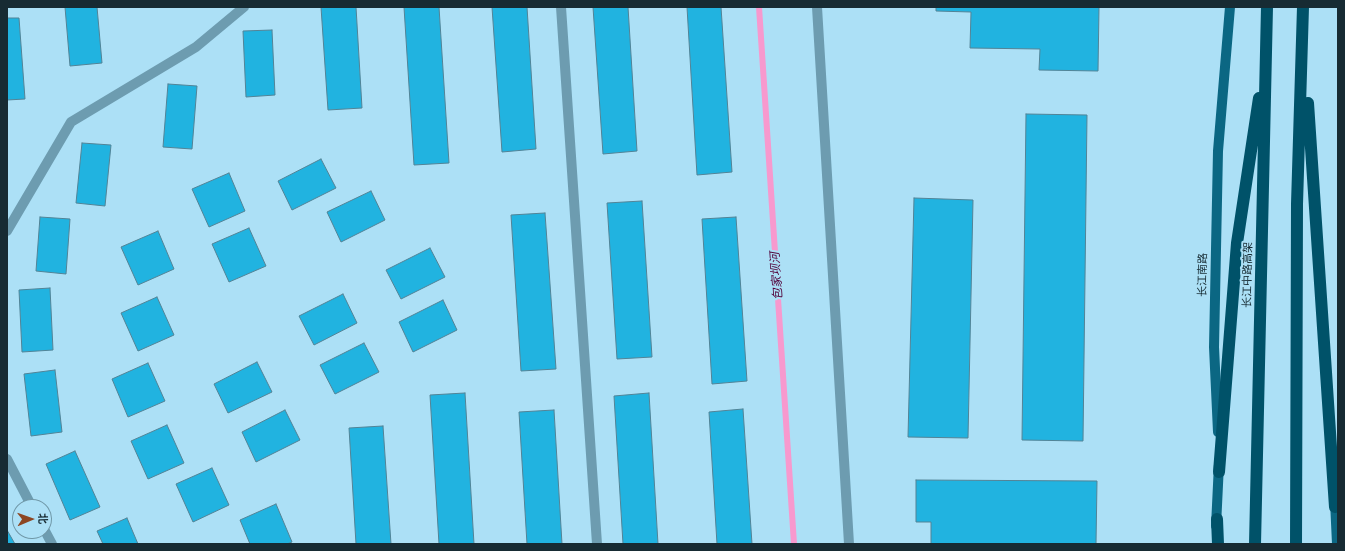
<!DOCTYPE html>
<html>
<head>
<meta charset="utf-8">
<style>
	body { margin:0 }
	#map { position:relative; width:1345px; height:551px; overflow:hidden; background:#ace0f6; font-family:Helvetica,"Noto Sans SC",sans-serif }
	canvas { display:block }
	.frame { position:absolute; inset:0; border:8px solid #172b33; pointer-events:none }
	.north { position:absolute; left:12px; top:499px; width:40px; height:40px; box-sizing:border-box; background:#ace0f6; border:1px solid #7098a8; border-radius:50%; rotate:88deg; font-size:11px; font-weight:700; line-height:16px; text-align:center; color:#172b33 }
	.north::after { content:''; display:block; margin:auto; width:14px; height:18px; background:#8d4622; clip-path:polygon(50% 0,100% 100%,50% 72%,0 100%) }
</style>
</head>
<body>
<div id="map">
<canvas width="1345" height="551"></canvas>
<div class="frame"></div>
<div class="north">北</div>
</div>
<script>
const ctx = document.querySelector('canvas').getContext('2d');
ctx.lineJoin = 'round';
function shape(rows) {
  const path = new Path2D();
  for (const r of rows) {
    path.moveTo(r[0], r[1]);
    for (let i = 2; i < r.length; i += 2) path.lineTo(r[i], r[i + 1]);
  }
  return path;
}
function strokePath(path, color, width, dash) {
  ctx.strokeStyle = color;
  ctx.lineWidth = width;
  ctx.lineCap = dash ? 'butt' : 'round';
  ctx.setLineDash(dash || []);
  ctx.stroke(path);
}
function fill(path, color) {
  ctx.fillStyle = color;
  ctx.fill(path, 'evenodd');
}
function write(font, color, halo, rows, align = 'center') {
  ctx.font = font + ' Helvetica,"Noto Sans SC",sans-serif';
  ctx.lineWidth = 4;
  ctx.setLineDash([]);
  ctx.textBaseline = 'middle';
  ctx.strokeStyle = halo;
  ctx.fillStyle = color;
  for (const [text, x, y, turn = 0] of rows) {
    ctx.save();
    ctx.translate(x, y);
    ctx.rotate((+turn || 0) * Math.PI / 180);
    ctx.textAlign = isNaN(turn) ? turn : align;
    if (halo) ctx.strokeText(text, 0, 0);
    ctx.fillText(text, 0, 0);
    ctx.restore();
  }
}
const stream = shape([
	[759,7,794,544]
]);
const building = shape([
	[65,7,97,7,102,63,70,66,65,7],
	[321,7,356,7,362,108,328,110,321,7],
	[404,7,439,7,449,163,414,165,404,7],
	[492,7,527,7,536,149,502,152,492,7],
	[593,7,628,7,637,151,603,154,593,7],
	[687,7,721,7,732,172,697,175,687,7],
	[936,7,1099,7,1098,71,1039,70,1040,49,970,48,971,12,936,11,936,7],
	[7,18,19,18,25,99,7,100,7,18],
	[272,30,275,95,246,97,243,31,272,30],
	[168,84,197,86,192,149,163,147,168,84],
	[1026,114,1087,115,1083,441,1022,440,1026,114],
	[82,143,111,145,105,206,76,203,82,143],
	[321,159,336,188,292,210,278,181,321,159],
	[229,173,245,211,209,227,192,189,229,173],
	[371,191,385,220,341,242,327,212,371,191],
	[914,198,973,200,968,438,908,437,914,198],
	[642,201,652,357,617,359,607,203,642,201],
	[545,213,556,369,521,371,511,215,545,213],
	[40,217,70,219,66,274,36,271,40,217],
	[736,217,747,381,712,384,702,219,736,217],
	[249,228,266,266,229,282,212,244,249,228],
	[158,231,174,269,138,285,121,247,158,231],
	[430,248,445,277,401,299,386,270,430,248],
	[50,288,53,350,22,352,19,290,50,288],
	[343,294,357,323,314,345,299,316,343,294],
	[157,297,174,335,138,351,121,313,157,297],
	[443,300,457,330,413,352,399,322,443,300],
	[364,343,379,372,335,394,320,365,364,343],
	[257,362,272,392,228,413,214,384,257,362],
	[148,363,165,401,128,417,112,379,148,363],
	[55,370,62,432,31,436,24,374,55,370],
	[465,393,474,544,439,544,430,395,465,393],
	[649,393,658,544,623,544,614,396,649,393],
	[743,409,752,544,717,544,709,412,743,409],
	[285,410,300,440,256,462,242,432,285,410],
	[554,410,562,544,527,544,519,412,554,410],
	[167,425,184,463,148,479,131,441,167,425],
	[383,426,391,544,356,544,349,428,383,426],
	[75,451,100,507,70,520,46,464,75,451],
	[212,468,229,505,193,522,176,484,212,468],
	[916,480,1097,481,1096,544,931,544,931,522,916,522,916,480],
	[276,504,292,542,287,544,250,544,240,520,276,504],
	[127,518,138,544,103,544,97,531,127,518],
	[7,530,15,544,7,544,7,530]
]);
const minor = shape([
	[561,7,597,544],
	[817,7,849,544],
	[7,231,71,122,196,47,244,7],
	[7,459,32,507],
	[44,529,52,544]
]);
const major = shape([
	[1218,432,1214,347,1218,151,1230,7],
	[1335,501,1337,544],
	[1216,526,1219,464]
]);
const highway = shape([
	[1308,103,1335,507],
	[1219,472,1237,243,1259,98],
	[1217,519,1218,544],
	[1255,544,1267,7],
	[1296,544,1297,204,1303,7]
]);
const streetNames = [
	["长江南路",1203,275,-89],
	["长江中路高架",1248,275,-89]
];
const waterNames = [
	["包家坝河",777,276,-94]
];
strokePath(stream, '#f799ce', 6);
fill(building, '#21b3e0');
strokePath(building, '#528396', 1);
strokePath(minor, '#6d9cb0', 10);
strokePath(major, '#0b6783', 10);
strokePath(highway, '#005269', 12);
write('11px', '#172b33', '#ace0f6', streetNames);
write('italic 12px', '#520039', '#ace0f6', waterNames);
</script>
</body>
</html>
